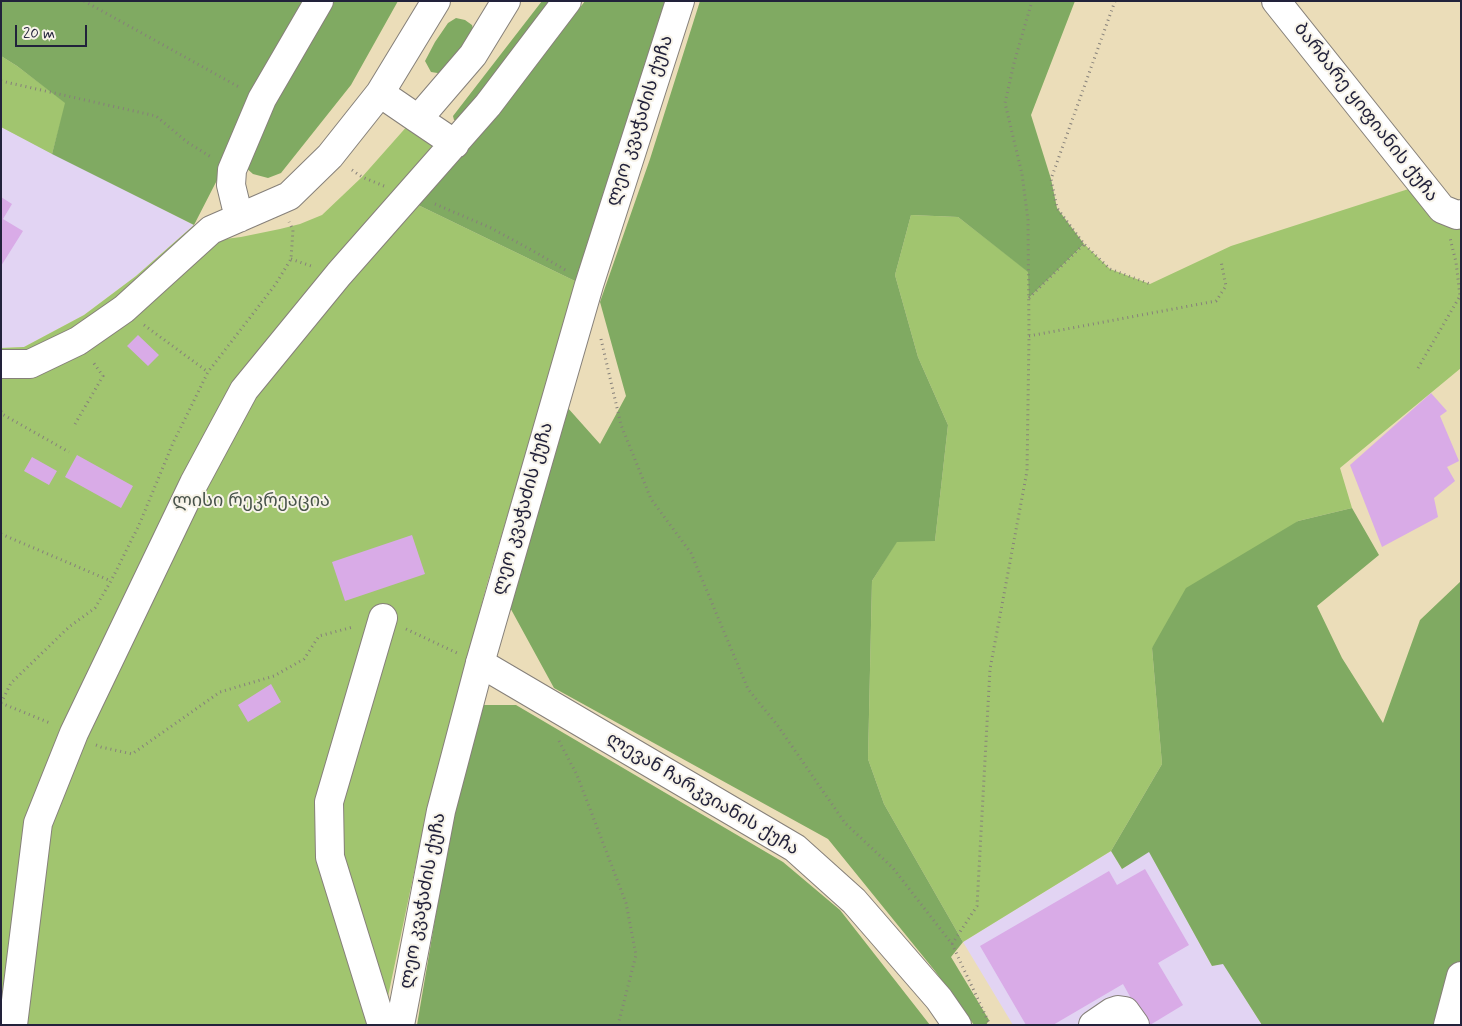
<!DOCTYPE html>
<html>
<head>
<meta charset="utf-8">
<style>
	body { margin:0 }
	#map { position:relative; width:1462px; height:1026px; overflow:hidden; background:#ebddb9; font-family:Mynerve,sans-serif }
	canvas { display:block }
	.frame { position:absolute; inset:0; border:2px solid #22223b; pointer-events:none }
	.scale { position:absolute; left:15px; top:25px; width:72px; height:22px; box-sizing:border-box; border:2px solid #22223b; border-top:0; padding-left:6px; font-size:15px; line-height:18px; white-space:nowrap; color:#22223b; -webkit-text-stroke:4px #f7f3e8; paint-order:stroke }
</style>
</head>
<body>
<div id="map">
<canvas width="1462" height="1026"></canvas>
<div class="frame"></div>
<div class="scale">20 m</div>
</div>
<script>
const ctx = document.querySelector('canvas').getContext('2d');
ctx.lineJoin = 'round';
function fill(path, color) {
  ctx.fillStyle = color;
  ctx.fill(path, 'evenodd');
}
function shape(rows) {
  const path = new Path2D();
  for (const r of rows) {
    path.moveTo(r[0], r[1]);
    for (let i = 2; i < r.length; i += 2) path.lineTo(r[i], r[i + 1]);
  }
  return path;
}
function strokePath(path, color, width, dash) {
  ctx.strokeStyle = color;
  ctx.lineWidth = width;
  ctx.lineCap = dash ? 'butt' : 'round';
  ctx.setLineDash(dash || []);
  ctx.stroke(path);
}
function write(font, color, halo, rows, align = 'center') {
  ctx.font = font + ' Mynerve,"Noto Sans Georgian",sans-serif';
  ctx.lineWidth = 4;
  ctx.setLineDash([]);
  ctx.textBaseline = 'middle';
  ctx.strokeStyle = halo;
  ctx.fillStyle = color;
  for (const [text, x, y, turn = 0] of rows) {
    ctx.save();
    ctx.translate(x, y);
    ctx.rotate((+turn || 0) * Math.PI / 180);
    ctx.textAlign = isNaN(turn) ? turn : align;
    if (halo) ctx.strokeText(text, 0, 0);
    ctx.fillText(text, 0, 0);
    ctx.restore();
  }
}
const built = shape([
	[1,127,194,225,136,276,84,315,24,347,1,348],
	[1111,851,1122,869,1149,851,1212,966,1223,963,1262,1025,1013,1025,963,942]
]);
const green = shape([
	[1,56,17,66,66,103,52,154,1,127],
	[409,124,433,139,433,153,416,204,577,282,487,584,428,806,382,1025,1,1025,1,348,24,347,84,315,136,276,194,225,217,240,241,237,280,229,300,224,322,215,362,177],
	[1421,185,1461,214,1461,368,1340,468,1352,508,1298,521,1152,648,1162,764,1111,851,963,942,884,804,868,759,872,581,897,541,935,541,948,425,918,357,895,275,911,215,958,217,1029,272,1029,298,1084,244,1110,269,1150,284,1231,246]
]);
const forest = shape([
	[1,1,398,1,351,85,281,173,268,178,253,174,245,167,233,149,194,225,52,154,65,103,17,66,1,56],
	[542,1,558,1,460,120,454,120,453,116],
	[585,1,669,1,577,282,416,204,460,157,534,68],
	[700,1,1075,1,1031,115,1051,179,1057,208,1084,244,1029,298,1028,272,958,217,911,215,895,275,918,357,948,425,935,541,897,542,872,581,868,759,884,804,963,942,951,957,989,1020,986,1025,974,1025,935,971,828,839,554,688,507,602,567,407,600,444,626,396,600,302,650,159],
	[456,18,465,20,472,25,474,32,444,74,431,72,425,61,435,42,448,23],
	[1352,508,1379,555,1317,606,1342,658,1383,723,1420,620,1461,581,1461,1025,1262,1025,1223,964,1212,966,1149,852,1122,869,1111,851,1162,764,1152,648,1186,588,1298,521],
	[483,705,516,705,783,862,840,910,930,1025,417,1025,453,814]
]);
const building = shape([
	[1,197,12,204,3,219,23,231,1,266],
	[138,335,159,355,148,366,127,346],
	[1431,393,1447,411,1440,416,1459,461,1447,467,1455,481,1434,498,1438,517,1382,547,1350,465],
	[77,455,133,486,121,508,65,477],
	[32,457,57,471,49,485,24,471],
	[412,535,425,574,345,601,332,562],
	[271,684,281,702,248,722,238,705],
	[1145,869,1189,945,1158,963,1183,1005,1150,1025,1146,1025,1123,984,1053,1025,1026,1025,980,946,1109,871,1117,885]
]);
const path = shape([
	[84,1,239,87],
	[1115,1,1051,179,1057,208,1084,244,1110,269,1150,284],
	[1,81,156,116,187,142,211,157],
	[352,170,362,177,384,186],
	[435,204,491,228,535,252,567,271],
	[291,259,311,266],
	[1029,298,1084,244],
	[144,325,208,372],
	[1029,336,1216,301,1226,286,1221,261],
	[601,339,621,425,651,499,691,553,748,689,778,726,845,823,893,868,952,944,990,1025],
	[1418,368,1460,296,1456,262,1450,238],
	[1,411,2,414,69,452],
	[75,424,103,376,93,362],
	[1,534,111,581],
	[406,629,457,653],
	[1,703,11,683,69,627,95,608,111,581,139,525,173,443,208,372,275,285,291,259,293,230,289,222],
	[1,703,50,723],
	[559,741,577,775,626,903,636,955,618,1025],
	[96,745,101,747,132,754,220,692,274,676,304,659,319,636,353,627],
	[952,944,977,906,990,669,1027,471,1029,336,1028,220,1022,174,1005,103,1014,63,1032,1]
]);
const minor = shape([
	[1276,1,1442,209,1457,215,1461,214],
	[380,93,418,119,473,55,506,1],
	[418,119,455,144],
	[239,218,231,185,232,170,262,99,319,1],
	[1,364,30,364,78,341,124,309,211,230,289,196,330,156,380,93,436,1],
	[480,663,795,848,854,901,939,999,957,1025],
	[13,1025,38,823,74,733,194,483,244,390,339,274,488,105,567,1],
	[382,1025,330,857,329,802,383,618],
	[1093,1025,1112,1012,1118,1010,1125,1011,1135,1025],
	[1448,1025,1461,976]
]);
const major = shape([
	[400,1025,441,811,480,663,589,285,680,1]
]);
const streetNames = [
	["ბარბარე ყიფიანის ქუჩა",1365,113,52],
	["ლეო კვაჭაძის ქუჩა",641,121,-72],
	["ლეო კვაჭაძის ქუჩა",524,509,-74],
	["ლევან ჩარკვიანის ქუჩა",702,795,31],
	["ლეო კვაჭაძის ქუჩა",424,901,-79]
];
const parkNames = [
	["ლისი რეკრეაცია",251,502]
];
fill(built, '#e2d4f3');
fill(green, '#a1c56f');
fill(forest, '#80aa62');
fill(building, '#d9abe7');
strokePath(minor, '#86807a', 30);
strokePath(major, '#86807a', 30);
strokePath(path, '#86807a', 3, [1, 4]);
strokePath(minor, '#fff', 28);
strokePath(major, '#fff', 28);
write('18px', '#22223b', '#f7f3e8', streetNames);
write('18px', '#48534b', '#f7f3e8', parkNames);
</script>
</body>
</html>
